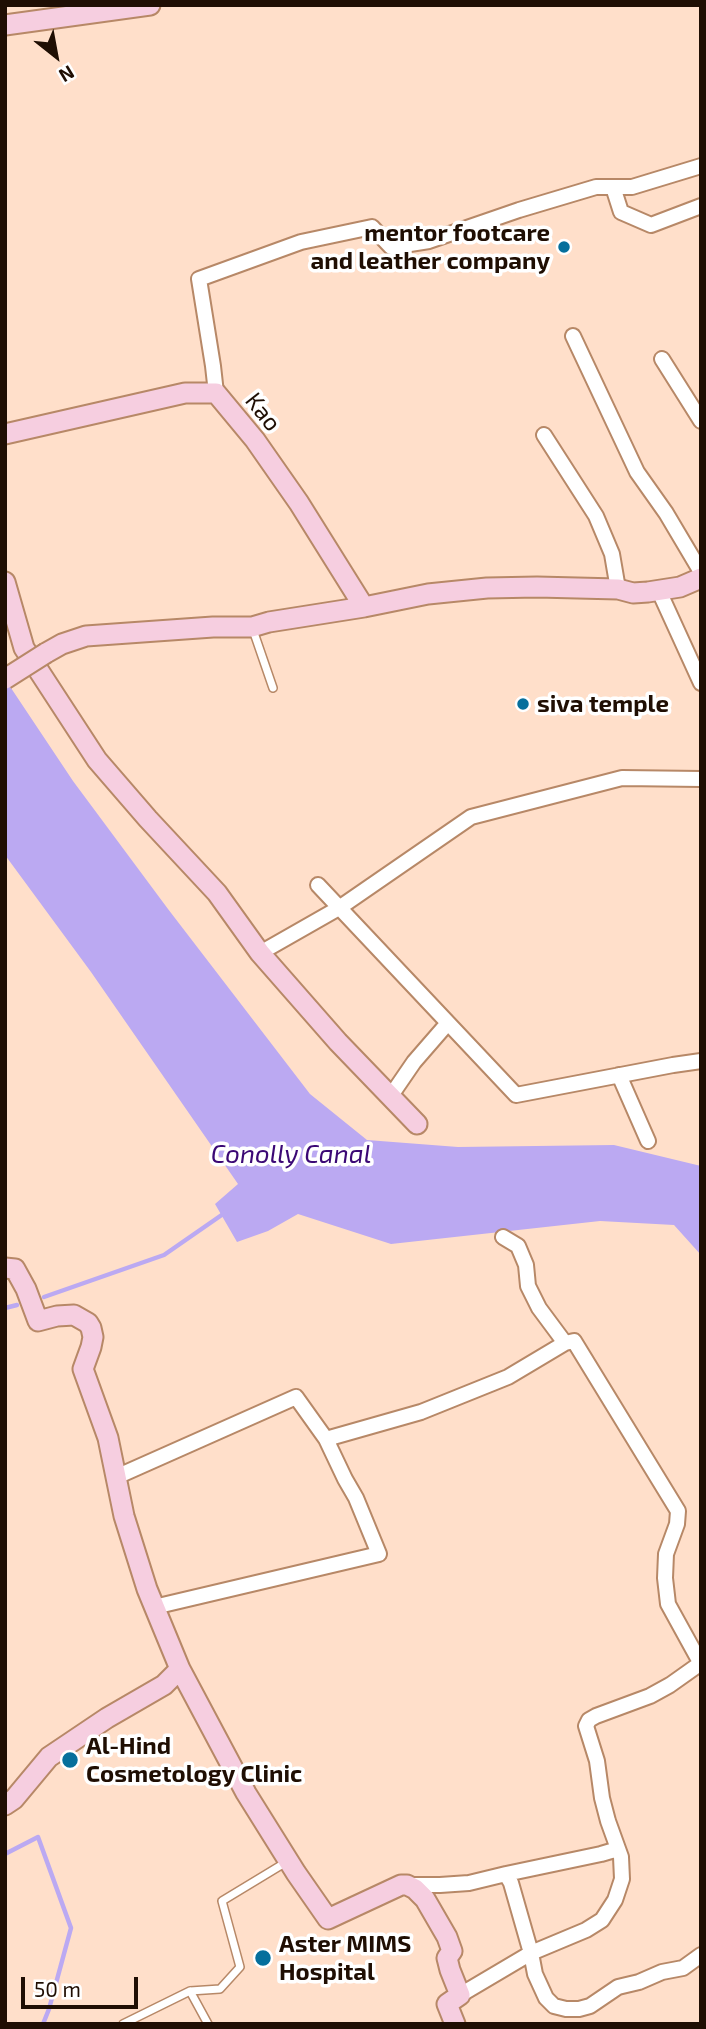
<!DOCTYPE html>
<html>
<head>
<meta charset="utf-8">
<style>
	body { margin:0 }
	#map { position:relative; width:706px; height:2029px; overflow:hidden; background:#ffdfca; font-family:"Exo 2",sans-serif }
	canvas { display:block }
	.frame { position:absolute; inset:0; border:7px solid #1f0e03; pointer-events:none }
	.north { position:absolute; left:21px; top:21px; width:70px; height:70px; -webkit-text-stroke:5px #fff; paint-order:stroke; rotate:149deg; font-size:19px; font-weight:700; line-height:28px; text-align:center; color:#1f0e03 }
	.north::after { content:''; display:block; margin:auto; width:24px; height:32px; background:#1f0e03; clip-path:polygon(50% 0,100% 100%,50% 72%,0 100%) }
	.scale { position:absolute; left:21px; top:1977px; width:117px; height:32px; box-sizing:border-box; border:4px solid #1f0e03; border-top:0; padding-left:9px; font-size:21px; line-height:24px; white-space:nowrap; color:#1f0e03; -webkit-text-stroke:5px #fff; paint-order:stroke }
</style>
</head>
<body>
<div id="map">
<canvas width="706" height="2029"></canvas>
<div class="frame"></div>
<div class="north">N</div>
<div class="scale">50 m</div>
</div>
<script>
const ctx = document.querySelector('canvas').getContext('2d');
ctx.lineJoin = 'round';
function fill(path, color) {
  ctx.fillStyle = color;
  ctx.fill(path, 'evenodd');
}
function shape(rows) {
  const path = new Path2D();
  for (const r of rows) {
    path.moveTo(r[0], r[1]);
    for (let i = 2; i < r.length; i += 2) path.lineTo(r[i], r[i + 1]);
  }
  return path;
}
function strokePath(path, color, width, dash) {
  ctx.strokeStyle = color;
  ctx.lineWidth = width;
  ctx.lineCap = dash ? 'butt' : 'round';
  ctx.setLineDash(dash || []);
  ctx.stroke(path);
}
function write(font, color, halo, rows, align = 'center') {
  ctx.font = font + ' "Exo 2",sans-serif';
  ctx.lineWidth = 7;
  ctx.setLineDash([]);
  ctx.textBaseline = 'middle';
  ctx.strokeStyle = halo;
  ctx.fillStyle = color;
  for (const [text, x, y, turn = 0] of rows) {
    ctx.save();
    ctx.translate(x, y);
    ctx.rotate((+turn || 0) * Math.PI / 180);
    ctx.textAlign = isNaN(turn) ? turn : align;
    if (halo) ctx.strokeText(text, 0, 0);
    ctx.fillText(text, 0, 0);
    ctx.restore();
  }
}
const water = shape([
	[5,679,73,781,168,909,310,1094,367,1140,458,1147,614,1145,701,1166,701,1255,674,1225,600,1221,391,1244,298,1214,268,1231,237,1242,215,1204,238,1184,91,972,5,855]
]);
const stream = shape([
	[44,1297,164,1255,226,1212],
	[5,1308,17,1305],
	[5,1854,38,1837,71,1928,49,2009,43,2024]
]);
const lane = shape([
	[252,627,273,688],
	[190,1991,220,1989,240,1967,222,1901,288,1861],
	[123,2024,190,1991,208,2024]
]);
const street = shape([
	[613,187,621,212,651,225,701,206],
	[573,336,637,472,666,513,701,572],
	[662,359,701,421],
	[216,393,213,366,199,279,301,242,372,227,391,247,429,241,519,210,596,187,632,187,701,166],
	[544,435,596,516,612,554,618,589],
	[659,591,701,683],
	[318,885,516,1095,673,1065,701,1061],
	[260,953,339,908,471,817,622,778,701,779],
	[619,1075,648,1141],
	[390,1097,414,1062,447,1024],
	[503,1237,518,1246,526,1265,528,1286,539,1308,565,1343],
	[116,1477,296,1397,326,1439],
	[154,1607,379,1554,356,1498,345,1479,326,1439,421,1412,508,1377,565,1343,574,1341,678,1511,677,1524,666,1554,665,1578,668,1604,701,1664],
	[506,1874,601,1854,618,1849],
	[407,1885,440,1885,469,1883,506,1874,511,1883,531,1953,586,1930,602,1920,615,1900,622,1879,621,1857,608,1821,602,1798,597,1761,586,1726,589,1720,596,1716,650,1696,670,1685,701,1663],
	[460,1995,531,1953,535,1974,546,1998,554,2006,566,2009,579,2009,590,2006,618,1987,639,1982,662,1972,683,1968,701,1955]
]);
const secondary = shape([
	[5,25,150,5],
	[5,434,185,393,216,393,255,440,299,503,364,607],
	[5,582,24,648,97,760,148,819,217,893,260,953,338,1042,417,1124],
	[46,653,62,644,86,636,213,627,252,627,269,622,364,607,428,594,487,588,537,587,618,589,633,593,648,592,680,587,701,578],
	[5,1268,15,1269,26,1289,38,1321,57,1316,74,1315,88,1323,91,1328,93,1337,91,1347,83,1369,108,1438,124,1516,147,1589,180,1669,164,1685,107,1718,49,1757,14,1799,5,1805],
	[180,1669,246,1793,296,1873,328,1919,401,1885,407,1885,415,1889,425,1899,447,1937,452,1951,447,1958,450,1970,460,1995,447,2004,455,2024]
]);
const secondaryBridge = shape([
	[5,679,46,653]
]);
const markers = [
	[564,247,7,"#066f9c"],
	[523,704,7,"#066f9c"],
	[70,1760,9,"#066f9c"],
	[263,1958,9,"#066f9c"]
];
const poiNames = [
	["mentor footcare",550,233,"right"],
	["and leather company",550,261,"right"],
	["siva temple",537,704],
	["Al-Hind",86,1746],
	["Cosmetology Clinic",86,1774],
	["Aster MIMS",279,1944],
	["Hospital",279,1972]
];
const streetNames = [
	["Kao",263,412,52]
];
const waterNames = [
	["Conolly Canal",291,1154]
];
fill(water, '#bba9f2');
strokePath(stream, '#bba9f2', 4.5);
strokePath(lane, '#b78867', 10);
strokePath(street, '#b78867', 18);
strokePath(secondary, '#b78867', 23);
strokePath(lane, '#fff', 7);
strokePath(street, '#fff', 14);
strokePath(secondary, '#f6cee0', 19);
strokePath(secondaryBridge, '#b78867', 23, []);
strokePath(secondaryBridge, '#f6cee0', 19);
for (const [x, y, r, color] of markers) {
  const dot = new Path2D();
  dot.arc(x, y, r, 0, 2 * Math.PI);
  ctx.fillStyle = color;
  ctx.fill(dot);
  strokePath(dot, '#fff', 2.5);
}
write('bold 24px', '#1f0e03', '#fff', poiNames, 'left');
write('24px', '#1f0e03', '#fff', streetNames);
write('italic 26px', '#3b0875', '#fff', waterNames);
</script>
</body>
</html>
